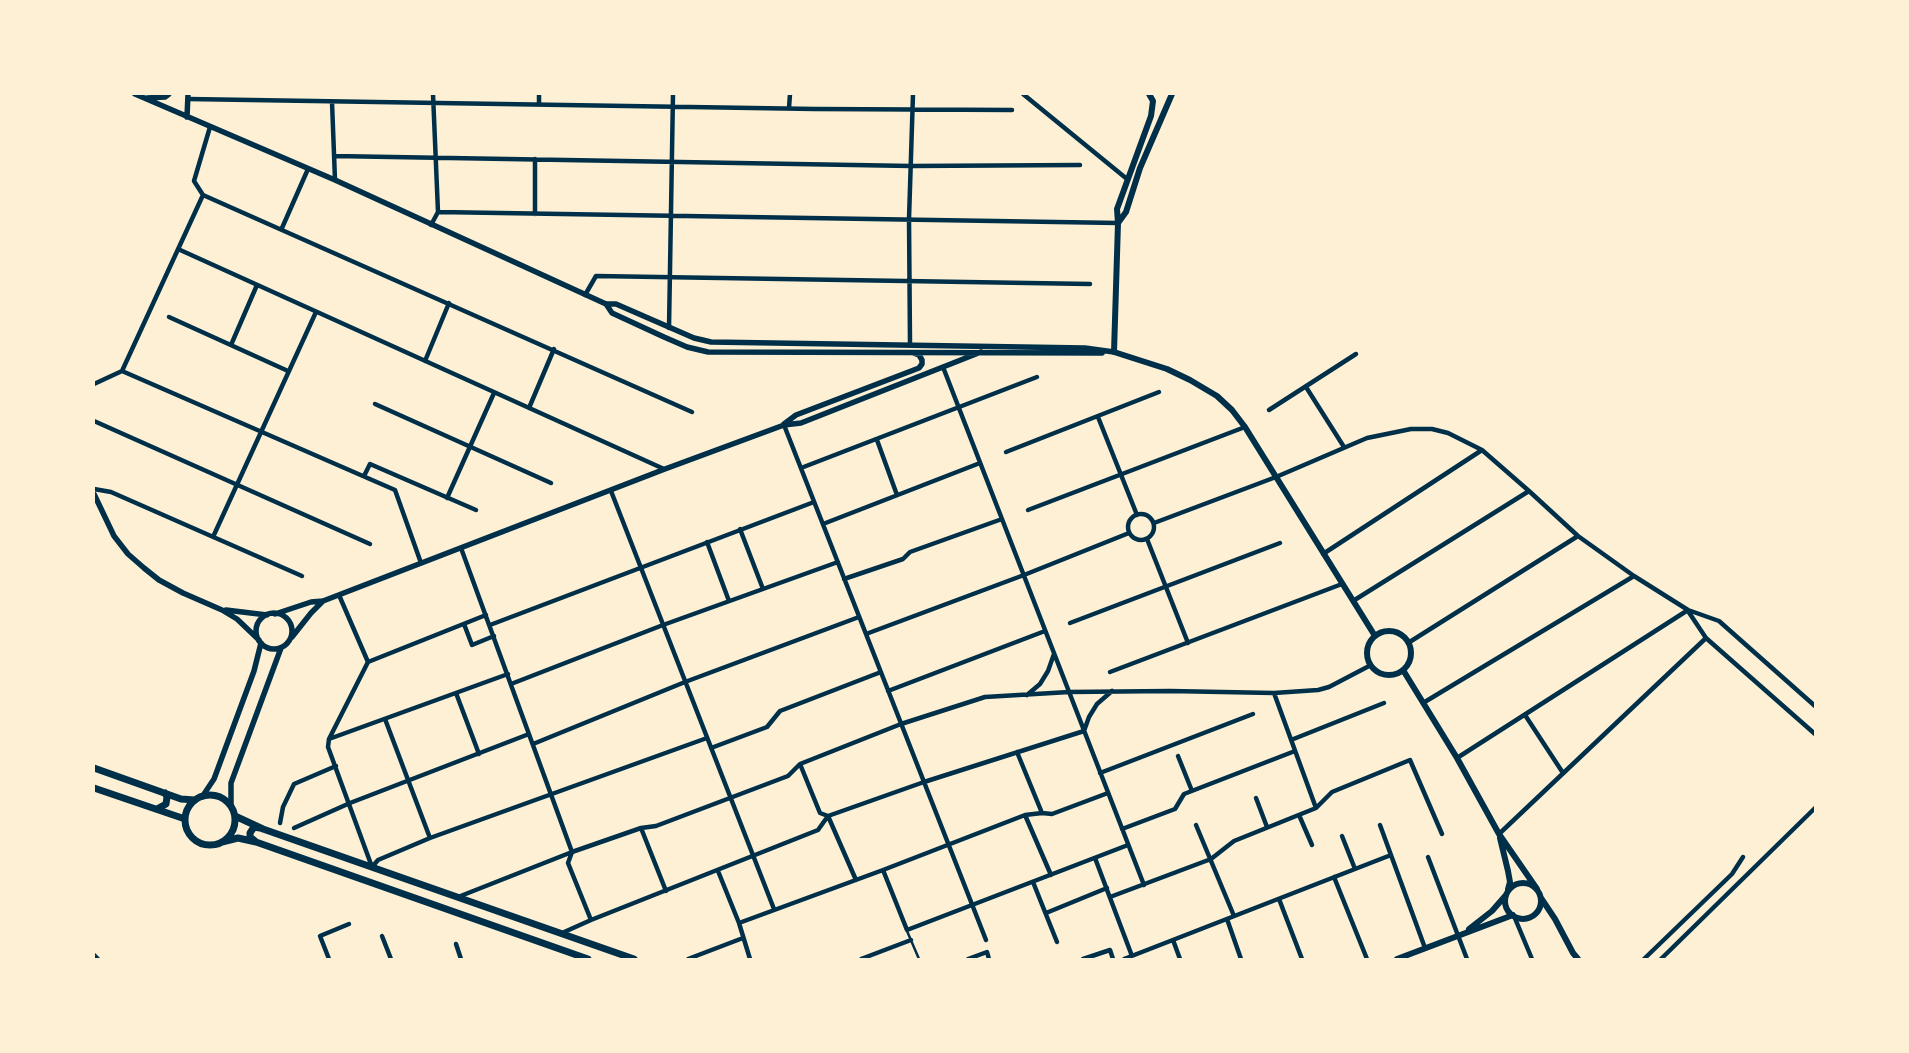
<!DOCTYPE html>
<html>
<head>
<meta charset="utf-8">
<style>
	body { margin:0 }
	#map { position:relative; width:1909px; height:1053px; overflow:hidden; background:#fdf0d5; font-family:Poppins,sans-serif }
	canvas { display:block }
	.frame { position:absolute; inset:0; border:95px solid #fdf0d5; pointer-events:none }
</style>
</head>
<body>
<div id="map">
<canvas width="1909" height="1053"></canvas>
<div class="frame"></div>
</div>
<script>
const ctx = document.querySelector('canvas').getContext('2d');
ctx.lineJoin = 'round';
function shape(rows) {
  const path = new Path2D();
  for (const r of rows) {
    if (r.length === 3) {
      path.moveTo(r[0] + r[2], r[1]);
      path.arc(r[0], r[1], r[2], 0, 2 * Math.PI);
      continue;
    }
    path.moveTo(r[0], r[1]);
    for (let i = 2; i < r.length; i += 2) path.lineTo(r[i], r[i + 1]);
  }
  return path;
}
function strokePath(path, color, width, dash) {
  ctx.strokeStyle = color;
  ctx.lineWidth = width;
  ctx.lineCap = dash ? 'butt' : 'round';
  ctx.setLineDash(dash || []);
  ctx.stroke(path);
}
const service = shape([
	[907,931,919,959]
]);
const minor = shape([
	[1023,94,1127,179],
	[188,99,815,109,1012,110],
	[332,102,335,180],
	[539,104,539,94],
	[789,108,790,94],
	[334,156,911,166,1080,165],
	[203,195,692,412],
	[203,195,194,181,210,127],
	[438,212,1118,223],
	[535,214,535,159],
	[431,225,438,212,433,94],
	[282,228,308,169],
	[178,249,664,469],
	[585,295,596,276,1090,284],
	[169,317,288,371],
	[669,328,673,94],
	[910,344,909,219,913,94],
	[231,345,257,285],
	[425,361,449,303],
	[943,367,1144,885],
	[122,371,203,195],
	[94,384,122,371,395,490,421,563],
	[1306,387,1344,447],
	[375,404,551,483],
	[529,408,554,349],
	[1269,410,1356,354],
	[1098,417,1137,515],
	[94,421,370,544],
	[784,425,986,940],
	[877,440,897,495],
	[1006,452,1159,392],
	[801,468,1037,377],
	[364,476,370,464,476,510],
	[94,489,111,492,302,576],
	[611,491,774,909],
	[447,498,494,393],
	[1028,510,1245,427],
	[1141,527,13],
	[1154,523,1276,477,1367,438,1411,429,1432,429,1448,433,1482,450,1529,491,1578,536,1634,576,1688,610,1719,621,1815,706],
	[823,524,980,463],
	[740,529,763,589],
	[213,537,316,312],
	[1147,539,1188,643],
	[707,542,729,601],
	[461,548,572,852,568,863,591,920],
	[1323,554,1482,450],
	[844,579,903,559,910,552,1002,519],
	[339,595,368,662],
	[1353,601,1529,491],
	[1688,611,1706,638,1815,734],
	[1070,623,1280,543],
	[464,624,472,645,494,636],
	[490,625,814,502],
	[866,634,1024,575,1129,533],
	[1408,643,1578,536],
	[368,662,329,739,328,747,372,867,378,860,430,838,707,738],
	[368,662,486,615],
	[1110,672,1342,584],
	[511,684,663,625,838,562],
	[888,691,1045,631],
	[456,693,479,754],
	[1274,693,1316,808],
	[1027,695,1040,684,1048,671,1054,654],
	[1423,703,1634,576],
	[1525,715,1563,773],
	[385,719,430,838],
	[329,739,508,674],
	[1291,740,1384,703],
	[533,744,685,682,859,617],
	[711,748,767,727,780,711,881,672],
	[1017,752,1042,813],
	[1178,756,1192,791],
	[1457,758,1688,610],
	[800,764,820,813,828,816,856,880],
	[1100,773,1253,714],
	[1256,798,1267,827],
	[1025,815,1051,875],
	[1299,815,1312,845],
	[280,823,283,807,294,784,336,766],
	[1196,825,1234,916],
	[1380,825,1425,948],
	[294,828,350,803,529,734],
	[641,828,666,891],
	[1122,829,1175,809,1184,794,1295,751],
	[1499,834,1706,638],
	[1342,836,1355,869],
	[1428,857,1467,959],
	[1095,858,1132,956],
	[883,870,907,930,1128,845],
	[718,871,739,923,750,959],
	[1334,877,1367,959],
	[1033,882,1057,942],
	[458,897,572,852,641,828,656,826,788,776,800,764,901,724,985,697,1069,692,1170,691,1274,693,1318,690,1329,687,1371,665],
	[1110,897,1211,859,1234,841,1316,808,1332,792,1410,760,1442,834],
	[1279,899,1302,959],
	[1046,913,1107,888],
	[1514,916,1532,959],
	[1227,919,1241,959],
	[739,923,883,870,1025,815,1042,813,1052,814,1108,793],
	[562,933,591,920,818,830,828,816,924,782,1084,731,1089,717,1097,704,1112,691],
	[382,936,391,959],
	[1173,940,1180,959],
	[456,944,461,959],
	[329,959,320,936,349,924],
	[688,959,743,938],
	[861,959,911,940],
	[968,959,987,952,989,959],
	[1083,959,1110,950,1113,959],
	[1124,959,1391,855],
	[1644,959,1732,874,1743,857],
	[1661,959,1815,808]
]);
const tertiary = shape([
	[135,94,335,180,606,304,616,304,694,338,711,342,1085,348,1114,352],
	[147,98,165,97,169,94],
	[187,117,188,94],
	[606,304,612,313,664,337,687,347,708,352,1102,353],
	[784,424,796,415,919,368,922,364,922,360,919,355,913,353],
	[94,494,114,536,128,554,144,568,159,580,183,593,222,610,237,619,259,640],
	[226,610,267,615],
	[274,631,18],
	[275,614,311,602,323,601,665,469,784,425,801,423,981,352],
	[292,637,311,613,323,601],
	[202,797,214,779,254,671,261,643],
	[231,805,231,783,281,648]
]);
const secondary = shape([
	[1149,94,1153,101,1151,116,1117,209,1118,223,1114,352,1167,369,1190,380,1217,396,1232,410,1245,427,1375,636],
	[1118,223,1126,212,1140,168,1172,94],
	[1389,653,22],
	[1403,670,1457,758,1499,834,1537,889],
	[1500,838,1508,871,1510,882,1508,889],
	[1523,901,18],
	[1541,898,1555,919,1573,953,1578,959],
	[1469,929,1492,911,1506,895],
	[94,956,97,959],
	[1397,959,1513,915]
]);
const primary = shape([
	[94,768,181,799,195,800],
	[94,788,185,819],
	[210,820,25],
	[157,809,166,804,167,797,165,793],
	[235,816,263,829,634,959],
	[255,841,250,837,250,833,254,827,260,828],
	[222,842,238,838,256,842,588,959]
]);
strokePath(service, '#003049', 2.5);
strokePath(minor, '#003049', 4.5);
strokePath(tertiary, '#003049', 5.5);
strokePath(secondary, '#003049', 6);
strokePath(primary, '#003049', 7);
</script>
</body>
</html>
